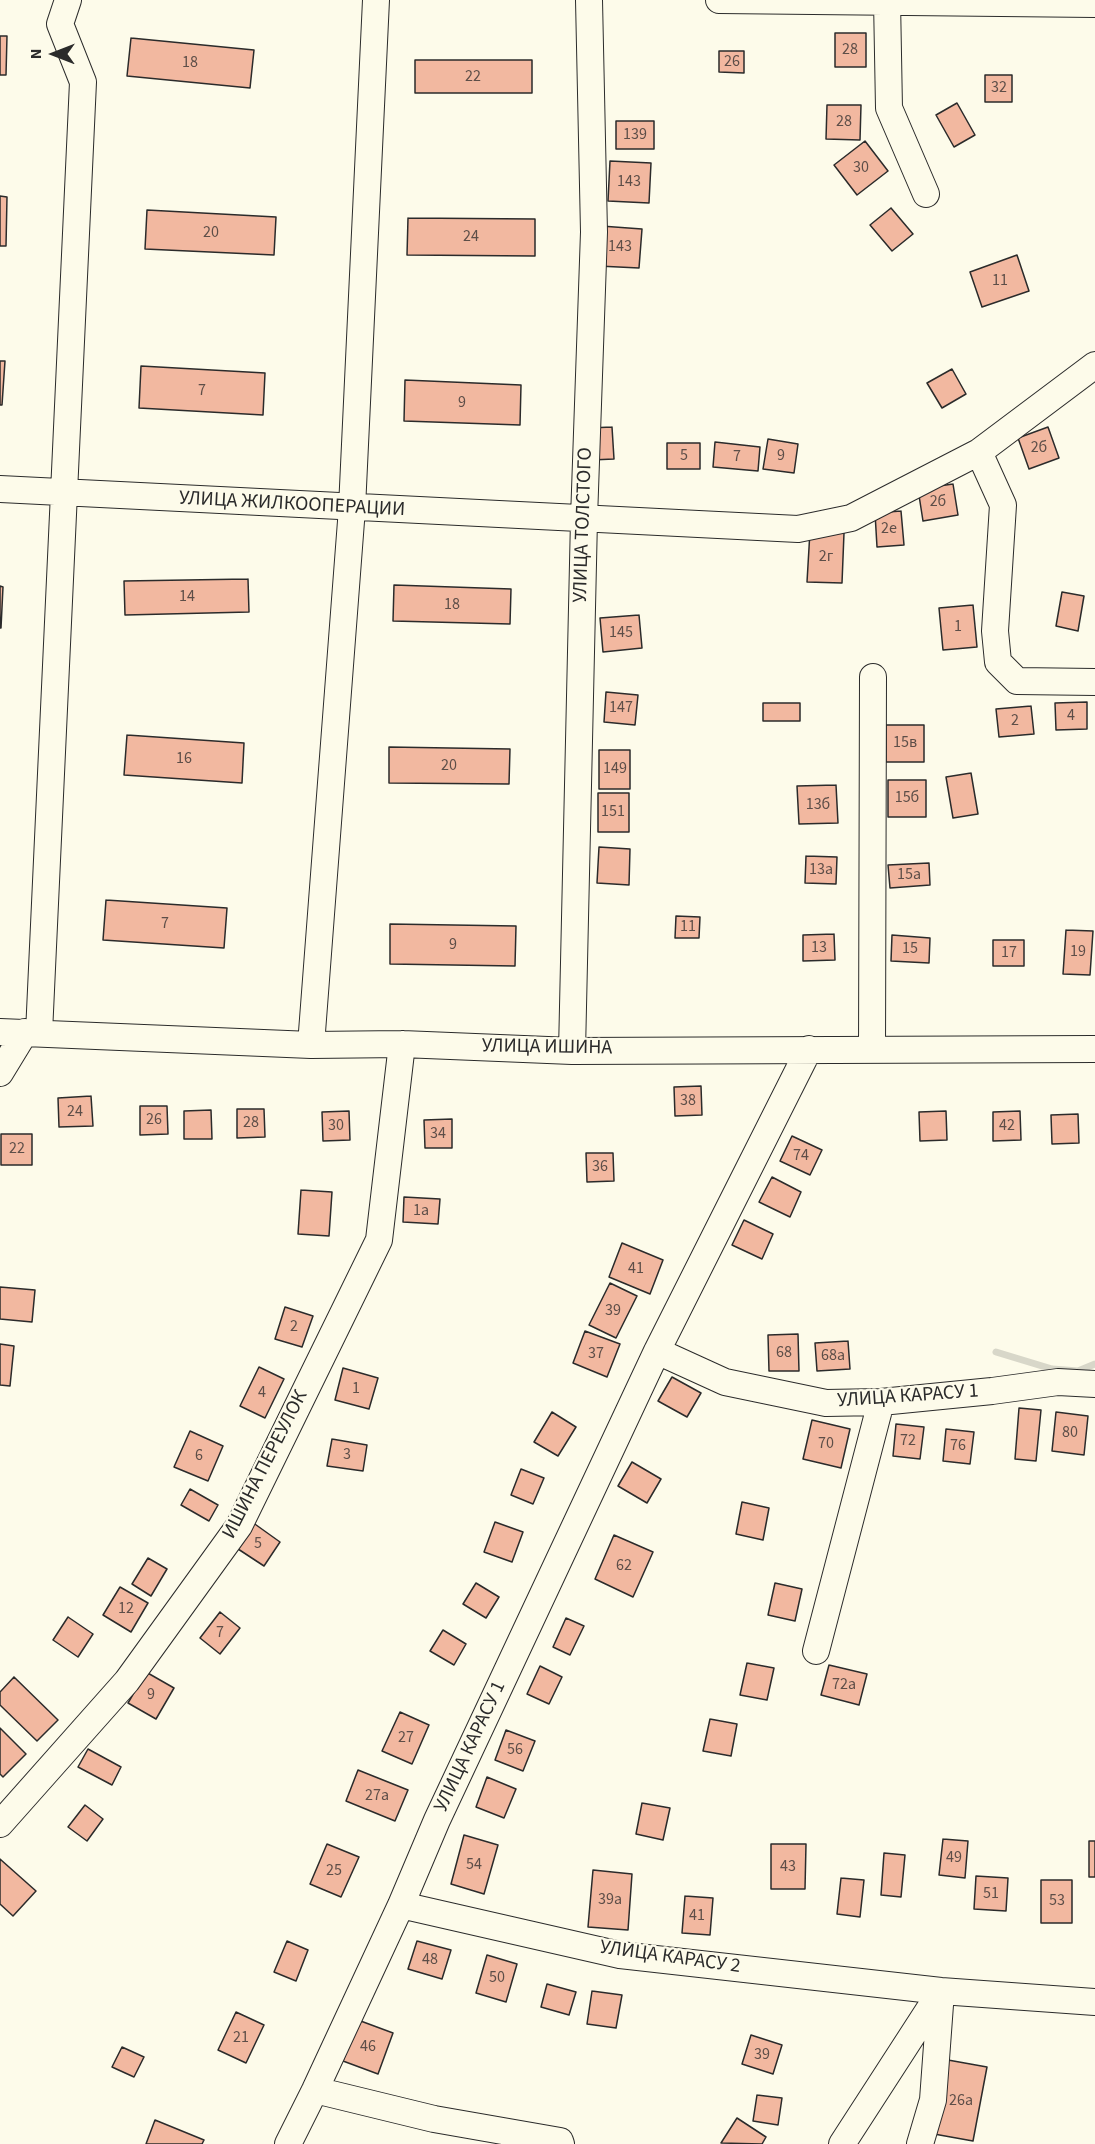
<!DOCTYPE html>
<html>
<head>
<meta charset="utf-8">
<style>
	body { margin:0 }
	#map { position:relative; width:1095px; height:2144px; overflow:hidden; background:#fdfbea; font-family:"Source Sans 3",sans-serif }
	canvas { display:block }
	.north { position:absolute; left:24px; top:24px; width:60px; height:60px; -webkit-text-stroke:4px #fdfbea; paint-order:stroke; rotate:270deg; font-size:16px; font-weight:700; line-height:24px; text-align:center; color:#2b2b2b }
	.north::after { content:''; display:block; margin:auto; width:21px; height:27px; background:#2b2b2b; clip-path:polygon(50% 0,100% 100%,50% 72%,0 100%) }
</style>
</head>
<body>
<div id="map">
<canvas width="1095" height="2144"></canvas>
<div class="north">N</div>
</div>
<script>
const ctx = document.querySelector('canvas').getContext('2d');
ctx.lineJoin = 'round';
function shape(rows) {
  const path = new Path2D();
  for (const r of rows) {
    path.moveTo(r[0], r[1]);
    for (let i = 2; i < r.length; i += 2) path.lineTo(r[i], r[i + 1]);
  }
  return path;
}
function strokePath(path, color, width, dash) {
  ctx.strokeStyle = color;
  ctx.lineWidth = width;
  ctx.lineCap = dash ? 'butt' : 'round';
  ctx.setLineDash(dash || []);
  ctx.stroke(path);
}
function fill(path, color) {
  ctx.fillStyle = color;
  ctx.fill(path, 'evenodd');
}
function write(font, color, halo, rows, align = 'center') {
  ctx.font = font + ' "Source Sans 3",sans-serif';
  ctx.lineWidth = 4.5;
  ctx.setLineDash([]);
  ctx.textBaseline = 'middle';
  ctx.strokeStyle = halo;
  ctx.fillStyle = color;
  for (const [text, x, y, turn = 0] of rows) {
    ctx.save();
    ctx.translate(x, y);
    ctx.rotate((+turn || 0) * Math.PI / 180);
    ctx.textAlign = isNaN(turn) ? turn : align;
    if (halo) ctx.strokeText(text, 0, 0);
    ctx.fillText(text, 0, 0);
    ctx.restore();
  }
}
const stream = shape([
	[996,1352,1052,1369,1078,1371,1095,1364]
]);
const building = shape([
	[835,33,866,33,866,67,835,67,835,33],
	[0,36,7,36,6,75,0,75,0,36],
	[131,38,254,50,250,88,127,76,131,38],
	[719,51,744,51,744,73,719,72,719,51],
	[415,60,532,60,532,93,415,93,415,60],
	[985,75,1012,75,1012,102,985,102,985,75],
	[957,103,975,135,954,147,936,115,957,103],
	[827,105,861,105,860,140,826,139,827,105],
	[616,121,654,121,654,149,616,149,616,121],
	[865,141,888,171,857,195,834,165,865,141],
	[610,161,651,163,649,203,608,201,610,161],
	[0,196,7,197,6,246,0,246,0,196],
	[891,208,913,234,892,251,870,225,891,208],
	[147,210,276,217,274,255,145,249,147,210],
	[408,218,535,219,535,256,407,255,408,218],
	[601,226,642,229,639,268,598,266,601,226],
	[1017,255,1029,291,982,307,970,272,1017,255],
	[0,361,5,361,2,405,0,405,0,361],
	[141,366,265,373,263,415,139,408,141,366],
	[952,369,966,394,942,408,927,383,952,369],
	[405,380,521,385,520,425,404,421,405,380],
	[612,427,614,459,591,460,589,428,612,427],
	[1048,427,1059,458,1029,469,1018,438,1048,427],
	[768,439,798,444,794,473,763,469,768,439],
	[715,442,760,447,758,471,713,467,715,442],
	[667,443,700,443,700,469,667,469,667,443],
	[953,484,958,515,923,521,918,489,953,484],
	[901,511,904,545,877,547,875,513,901,511],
	[810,531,844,533,842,583,807,582,810,531],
	[248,579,249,612,125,615,124,581,248,579],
	[394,585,511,589,510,624,393,621,394,585],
	[0,586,3,587,1,628,0,628,0,586],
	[1062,592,1084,596,1078,631,1056,626,1062,592],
	[973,605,977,647,943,650,939,608,973,605],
	[639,615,642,648,603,652,600,618,639,615],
	[606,692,638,695,635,725,604,722,606,692],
	[1087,702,1087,729,1056,730,1055,703,1087,702],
	[763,703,800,703,800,721,763,721,763,703],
	[1031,706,1034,734,999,737,996,709,1031,706],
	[886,725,924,725,924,762,886,762,886,725],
	[127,735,244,743,242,783,124,775,127,735],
	[389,747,510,749,509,784,389,783,389,747],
	[599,750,630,750,630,789,599,789,599,750],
	[971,773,978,814,953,818,946,777,971,773],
	[888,780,926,780,926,817,888,817,888,780],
	[836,785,838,823,799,824,797,786,836,785],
	[598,793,629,793,629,832,598,832,598,793],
	[599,847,630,849,629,885,597,883,599,847],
	[806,856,837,857,836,884,805,883,806,856],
	[929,863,930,885,890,888,888,865,929,863],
	[106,900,227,908,224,948,103,940,106,900],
	[676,916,700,917,699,938,675,938,676,916],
	[390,924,516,926,515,966,390,964,390,924],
	[1066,930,1093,931,1090,975,1063,974,1066,930],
	[834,934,835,960,803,961,803,935,834,934],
	[892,935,930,938,929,963,891,961,892,935],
	[993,940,1024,940,1024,966,993,966,993,940],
	[701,1086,702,1115,675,1116,674,1087,701,1086],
	[91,1096,93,1126,59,1127,58,1098,91,1096],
	[140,1106,167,1106,168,1134,140,1135,140,1106],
	[237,1109,264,1109,265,1137,237,1138,237,1109],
	[211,1110,212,1139,184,1139,184,1111,211,1110],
	[349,1111,350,1140,323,1141,322,1112,349,1111],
	[946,1111,947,1140,920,1141,919,1112,946,1111],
	[1020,1111,1021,1140,993,1141,993,1112,1020,1111],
	[1078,1114,1079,1143,1052,1144,1051,1115,1078,1114],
	[452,1119,452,1148,425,1148,424,1120,452,1119],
	[1,1134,32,1134,32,1165,1,1165,1,1134],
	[792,1136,822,1150,810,1175,780,1161,792,1136],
	[586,1153,613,1153,614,1181,587,1182,586,1153],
	[772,1177,801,1192,790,1217,759,1202,772,1177],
	[301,1190,332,1192,329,1236,298,1234,301,1190],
	[404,1197,440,1199,438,1224,403,1222,404,1197],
	[744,1220,773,1234,762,1259,732,1245,744,1220],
	[622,1243,663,1260,650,1294,609,1277,622,1243],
	[610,1283,637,1296,616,1338,589,1325,610,1283],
	[0,1287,35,1290,32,1322,0,1319,0,1287],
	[285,1307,313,1316,302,1347,275,1339,285,1307],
	[585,1331,620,1344,607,1377,573,1363,585,1331],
	[798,1334,799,1371,769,1371,768,1335,798,1334],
	[848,1341,850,1369,817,1371,815,1343,848,1341],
	[0,1344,14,1346,10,1386,0,1385,0,1344],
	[259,1367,284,1379,265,1418,240,1406,259,1367],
	[343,1368,378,1378,369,1409,335,1400,343,1368],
	[672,1377,701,1393,687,1417,658,1401,672,1377],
	[1019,1408,1041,1410,1036,1461,1015,1459,1019,1408],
	[552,1412,576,1427,558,1456,534,1442,552,1412],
	[1056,1412,1088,1416,1084,1455,1052,1451,1056,1412],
	[812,1420,850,1429,841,1468,803,1459,812,1420],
	[896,1424,924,1427,920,1459,893,1456,896,1424],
	[946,1429,974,1432,970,1464,943,1461,946,1429],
	[190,1431,223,1446,208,1481,174,1467,190,1431],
	[332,1439,367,1445,363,1471,327,1466,332,1439],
	[632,1462,661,1479,647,1503,618,1486,632,1462],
	[521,1469,544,1478,533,1504,511,1495,521,1469],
	[190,1489,218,1505,209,1521,181,1505,190,1489],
	[742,1502,769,1508,763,1540,736,1534,742,1502],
	[252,1522,280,1542,264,1566,235,1547,252,1522],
	[495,1522,523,1532,512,1562,484,1552,495,1522],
	[614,1535,653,1552,633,1597,595,1579,614,1535],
	[148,1558,167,1569,151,1596,132,1584,148,1558],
	[476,1583,499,1597,486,1618,463,1604,476,1583],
	[775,1583,802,1589,795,1621,768,1615,775,1583],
	[120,1587,148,1603,131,1632,103,1615,120,1587],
	[220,1612,240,1628,220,1654,200,1638,220,1612],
	[68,1617,93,1634,78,1657,53,1640,68,1617],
	[566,1618,584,1626,570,1655,553,1647,566,1618],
	[443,1630,466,1644,454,1665,430,1651,443,1630],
	[747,1663,774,1668,767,1700,740,1695,747,1663],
	[829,1665,867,1674,859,1705,821,1695,829,1665],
	[540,1666,562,1677,549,1704,527,1694,540,1666],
	[146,1672,174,1688,156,1719,128,1703,146,1672],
	[14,1677,58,1720,37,1741,0,1705,0,1692,14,1677],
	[400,1712,429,1725,412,1764,382,1751,400,1712],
	[710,1719,737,1724,731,1756,703,1751,710,1719],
	[0,1728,26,1754,3,1777,0,1774,0,1728],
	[506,1730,535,1741,523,1771,495,1760,506,1730],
	[88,1749,121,1767,112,1785,78,1767,88,1749],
	[358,1770,408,1790,395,1821,346,1801,358,1770],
	[487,1777,516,1789,504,1818,476,1807,487,1777],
	[642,1803,670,1808,663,1840,636,1834,642,1803],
	[85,1805,103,1819,87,1841,68,1827,85,1805],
	[464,1835,498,1845,484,1894,451,1884,464,1835],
	[943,1839,968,1841,965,1878,939,1875,943,1839],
	[1089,1841,1095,1841,1095,1877,1089,1877,1089,1841],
	[327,1844,359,1857,341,1897,310,1884,327,1844],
	[771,1844,806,1844,805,1889,771,1889,771,1844],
	[884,1853,905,1855,901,1897,881,1895,884,1853],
	[0,1859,36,1891,13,1916,0,1904,0,1859],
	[593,1870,632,1874,628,1930,588,1927,593,1870],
	[976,1876,1008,1878,1006,1911,974,1909,976,1876],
	[841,1878,864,1880,860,1917,837,1914,841,1878],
	[1041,1880,1072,1880,1072,1923,1041,1923,1041,1880],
	[685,1896,713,1898,710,1935,682,1933,685,1896],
	[287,1941,308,1950,296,1981,274,1972,287,1941],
	[417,1941,451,1950,442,1979,408,1969,417,1941],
	[487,1955,517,1964,506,2002,476,1993,487,1955],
	[547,1984,576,1992,569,2015,541,2007,547,1984],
	[592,1991,622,1995,616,2028,587,2024,592,1991],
	[236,2012,264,2025,246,2063,218,2050,236,2012],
	[358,2020,393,2033,378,2074,343,2061,358,2020],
	[751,2035,782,2045,773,2074,742,2064,751,2035],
	[122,2047,144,2057,134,2077,112,2067,122,2047],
	[948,2060,987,2067,973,2141,934,2134,948,2060],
	[757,2095,782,2098,778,2125,753,2121,757,2095],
	[737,2118,766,2137,762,2144,721,2143,737,2118],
	[155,2120,204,2140,202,2144,146,2144,155,2120]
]);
const minor = shape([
	[719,0,1095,4],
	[887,0,889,108,926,194],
	[979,452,1003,505,995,631,998,662,1017,681,1095,682],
	[0,489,798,529,851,518,979,452,1095,365],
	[0,1032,311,1045,402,1044,572,1051,1095,1049],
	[39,1033,83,82,60,24,68,0],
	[311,1045,352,508,376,0],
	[872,1050,873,677],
	[572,1051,584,519,594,232,589,0],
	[0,1073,25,1032],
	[657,1351,725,1382,826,1403,881,1402,992,1391,1058,1382,1095,1384],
	[816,1651,881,1402],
	[0,1824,127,1681,239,1526,379,1240,402,1044],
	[401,1905,620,1955,941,1991,1095,2002],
	[315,2090,434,2119,560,2141,561,2144],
	[288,2144,315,2090,401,1905,437,1820,657,1351,809,1049],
	[842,2144,941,1991,933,2100,920,2144]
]);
const numberNames = [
	["28",850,50],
	["26",732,62],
	["18",190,63],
	["22",473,77],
	["32",999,88],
	["28",844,122],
	["139",635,135],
	["30",861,168],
	["143",629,182],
	["20",211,233],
	["24",471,237],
	["143",620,247],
	["11",1000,281],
	["7",202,391],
	["9",462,403],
	["2б",1039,448],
	["5",684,456],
	["9",781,456],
	["7",737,457],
	["2б",938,502],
	["2е",889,529],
	["2г",826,557],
	["14",187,597],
	["18",452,605],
	["1",958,627],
	["145",621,633],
	["147",621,708],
	["4",1071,716],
	["2",1015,721],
	["15в",905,743],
	["16",184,759],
	["20",449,766],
	["149",615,769],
	["15б",907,798],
	["13б",818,805],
	["151",613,812],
	["13а",821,870],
	["15а",909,875],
	["7",165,924],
	["11",688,927],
	["9",453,945],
	["13",819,948],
	["15",910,949],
	["19",1078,952],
	["17",1009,953],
	["38",688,1101],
	["24",75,1112],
	["26",154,1120],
	["28",251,1123],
	["30",336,1126],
	["42",1007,1126],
	["34",438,1134],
	["22",17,1149],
	["74",801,1156],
	["36",600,1167],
	["1а",421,1211],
	["41",636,1269],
	["39",613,1311],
	["2",294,1327],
	["68",784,1353],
	["37",596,1354],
	["68а",833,1356],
	["1",356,1389],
	["4",262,1393],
	["80",1070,1433],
	["72",908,1441],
	["70",826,1444],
	["76",958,1446],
	["3",347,1455],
	["6",199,1456],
	["5",258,1544],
	["62",624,1566],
	["12",126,1609],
	["7",220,1633],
	["72а",844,1685],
	["9",151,1695],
	["27",406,1738],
	["56",515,1750],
	["27а",377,1796],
	["49",954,1858],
	["54",474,1865],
	["43",788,1867],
	["25",334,1871],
	["51",991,1894],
	["39а",610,1900],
	["53",1057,1901],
	["41",697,1916],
	["48",430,1960],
	["50",497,1978],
	["21",241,2038],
	["46",368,2047],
	["39",762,2055],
	["26а",961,2101]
];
const streetNames = [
	["УЛИЦА ЖИЛКООПЕРАЦИИ",292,505,3],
	["УЛИЦА ТОЛСТОГО",584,525,-88],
	["УЛИЦА ИШИНА",547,1048,1],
	["УЛИЦА КАРАСУ 1",908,1397,-4],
	["ИШИНА ПЕРЕУЛОК",266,1465,-63],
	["УЛИЦА КАРАСУ 1",471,1747,-65],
	["УЛИЦА КАРАСУ 2",670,1958,8]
];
strokePath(stream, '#d8d7c9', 7);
fill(building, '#f2b8a0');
strokePath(building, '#2b2b2b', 1.5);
strokePath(minor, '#2b2b2b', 28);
strokePath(minor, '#fdfbea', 26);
write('16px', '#5d4e48', null, numberNames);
write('20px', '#2b2b2b', '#fdfbea', streetNames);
</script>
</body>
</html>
